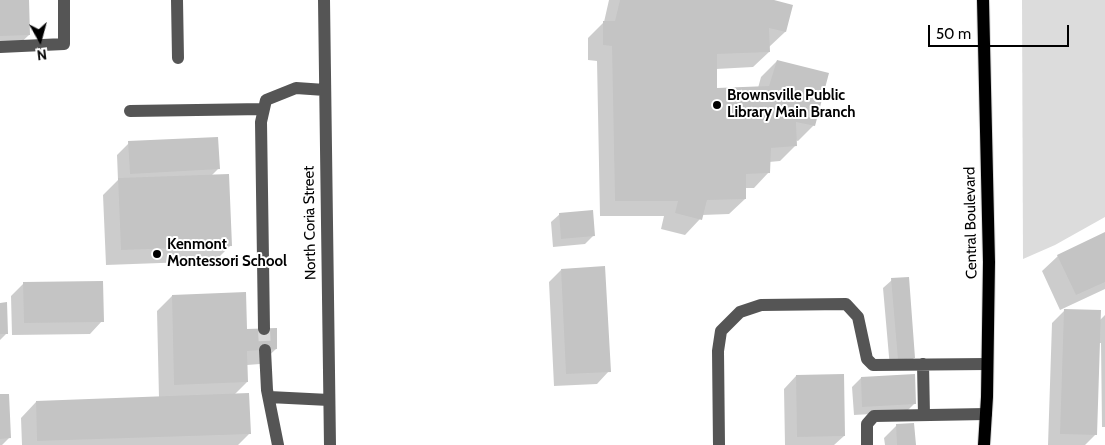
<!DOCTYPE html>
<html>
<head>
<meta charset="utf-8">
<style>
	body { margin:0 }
	#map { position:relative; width:1105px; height:445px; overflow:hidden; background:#fff; font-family:Cabin,sans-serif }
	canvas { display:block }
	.north { position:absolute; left:15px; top:15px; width:50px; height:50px; -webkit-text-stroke:4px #fff; paint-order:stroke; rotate:173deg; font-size:14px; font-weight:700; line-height:20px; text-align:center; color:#000 }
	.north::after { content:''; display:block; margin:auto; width:18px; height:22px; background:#000; clip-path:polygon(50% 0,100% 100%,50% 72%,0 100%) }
	.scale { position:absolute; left:928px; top:25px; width:141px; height:22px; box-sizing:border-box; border:2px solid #000; border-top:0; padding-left:6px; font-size:15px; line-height:18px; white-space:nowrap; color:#000; -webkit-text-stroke:4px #fff; paint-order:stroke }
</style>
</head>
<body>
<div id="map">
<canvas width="1105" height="445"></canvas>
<div class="north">N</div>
<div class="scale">50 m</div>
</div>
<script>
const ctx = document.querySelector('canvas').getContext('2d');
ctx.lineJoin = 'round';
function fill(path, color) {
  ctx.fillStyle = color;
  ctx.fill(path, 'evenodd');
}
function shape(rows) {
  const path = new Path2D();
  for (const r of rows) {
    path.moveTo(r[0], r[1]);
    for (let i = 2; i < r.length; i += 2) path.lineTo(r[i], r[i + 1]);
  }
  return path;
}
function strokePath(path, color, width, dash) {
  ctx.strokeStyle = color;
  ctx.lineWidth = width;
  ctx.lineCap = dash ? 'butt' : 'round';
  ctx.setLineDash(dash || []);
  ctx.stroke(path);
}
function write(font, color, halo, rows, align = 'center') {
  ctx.font = font + ' Cabin,sans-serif';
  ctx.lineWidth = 4;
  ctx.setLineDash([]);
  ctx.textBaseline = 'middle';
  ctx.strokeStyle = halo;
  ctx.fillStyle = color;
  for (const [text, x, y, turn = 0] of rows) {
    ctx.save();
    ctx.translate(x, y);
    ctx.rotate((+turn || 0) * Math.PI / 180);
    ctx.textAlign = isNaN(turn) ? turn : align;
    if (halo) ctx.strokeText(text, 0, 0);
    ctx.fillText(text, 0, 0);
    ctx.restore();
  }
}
const green = shape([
	[1022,0,1105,0,1105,217,1055,245,1023,259]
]);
const shadow = shape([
	[0,0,28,0,29,35,13,50,0,51],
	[609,0,769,0,792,6,785,32,768,48,769,52,753,67,716,69,716,89,758,88,761,77,777,61,814,125,798,141,795,140,795,146,780,161,769,162,769,172,754,188,745,188,745,199,729,214,702,215,700,219,685,235,661,229,664,216,600,216,597,61,588,60,588,38,604,22],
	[129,143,218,169,211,176,230,246,215,261,106,265,103,195,118,180,117,155],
	[560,214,593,236,585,244,553,247,551,222],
	[1105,234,1105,289,1060,310,1042,271,1058,256],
	[561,270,609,371,597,384,554,386,549,282],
	[892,280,914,358,905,366,890,368,883,288],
	[24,283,102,321,90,334,12,335,11,296],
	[172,296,246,331,276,349,260,364,247,365,247,382,234,395,249,434,238,445,22,445,21,418,36,402,159,398,157,311],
	[0,304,6,334,0,340],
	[1065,310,1100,320,1105,315,1105,427,1102,427,1101,343,1099,343,1096,434,1085,445,1048,445,1052,323],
	[796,376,844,436,834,445,785,445,784,389],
	[861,378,915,403,906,412,854,415,852,387],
	[0,395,9,438,2,445,0,445],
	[897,425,914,445,885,445,884,438]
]);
const building = shape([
	[0,0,29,0,30,35,0,36],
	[620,0,774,0,793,5,786,32,769,28,770,52,717,54,717,88,769,86,777,60,829,73,815,126,796,122,797,146,771,148,770,173,746,174,746,199,707,200,702,220,675,213,678,201,615,201,612,46,603,45,603,21,615,21],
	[218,137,220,169,130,174,128,141],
	[229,174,232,246,121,250,118,178],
	[593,210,595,236,561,239,559,213],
	[1105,232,1105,282,1076,295,1057,255],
	[605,266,611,372,566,374,561,269],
	[909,277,915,358,898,360,891,278],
	[103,281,104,322,24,323,23,282],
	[246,292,247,329,277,328,277,349,247,351,248,382,174,385,172,295],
	[7,302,8,334,0,334,0,303],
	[1064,309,1101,310,1097,435,1060,434],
	[844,374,845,436,797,437,796,375],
	[915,374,916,404,862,407,861,377],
	[249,393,251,434,37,441,36,401],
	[0,394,9,394,11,438,0,439],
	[914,423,916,445,897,445,896,424]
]);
const minorTunnel = shape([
	[264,329,265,350]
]);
const minor = shape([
	[177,0,178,58],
	[324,0,330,445],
	[0,47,64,44,64,0],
	[130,111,264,109],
	[264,329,261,122,266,100,296,88,325,90],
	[265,350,267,390,278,445],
	[923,364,924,415],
	[269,397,329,400],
	[719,445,718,351,721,331,740,312,761,305,846,304,858,317,867,359,873,365,987,364],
	[867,445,867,424,874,416,986,414]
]);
const major = shape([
	[983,0,989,262,987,397,984,445]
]);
const markers = [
	[717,105,5,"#000"],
	[157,254,5,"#000"]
];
const poiNames = [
	["Brownsville Public",727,96],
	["Library Main Branch",727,113],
	["Kenmont",167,245],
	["Montessori School",167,262]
];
const streetNames = [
	["North Coria Street",310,223,-91],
	["Central Boulevard",971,223,-91]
];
fill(green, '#dcdcdc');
fill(shadow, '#0003');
fill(building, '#c4c4c4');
strokePath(minorTunnel, '#d9d9d9', 12, [12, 6]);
strokePath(major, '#dbdbdb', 14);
strokePath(minor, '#555', 12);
strokePath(major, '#000', 12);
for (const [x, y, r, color] of markers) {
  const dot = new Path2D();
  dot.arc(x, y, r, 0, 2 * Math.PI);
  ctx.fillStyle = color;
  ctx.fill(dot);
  strokePath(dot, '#fff', 2);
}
write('bold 15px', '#000', '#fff', poiNames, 'left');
write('15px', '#000', '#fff', streetNames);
</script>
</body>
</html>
